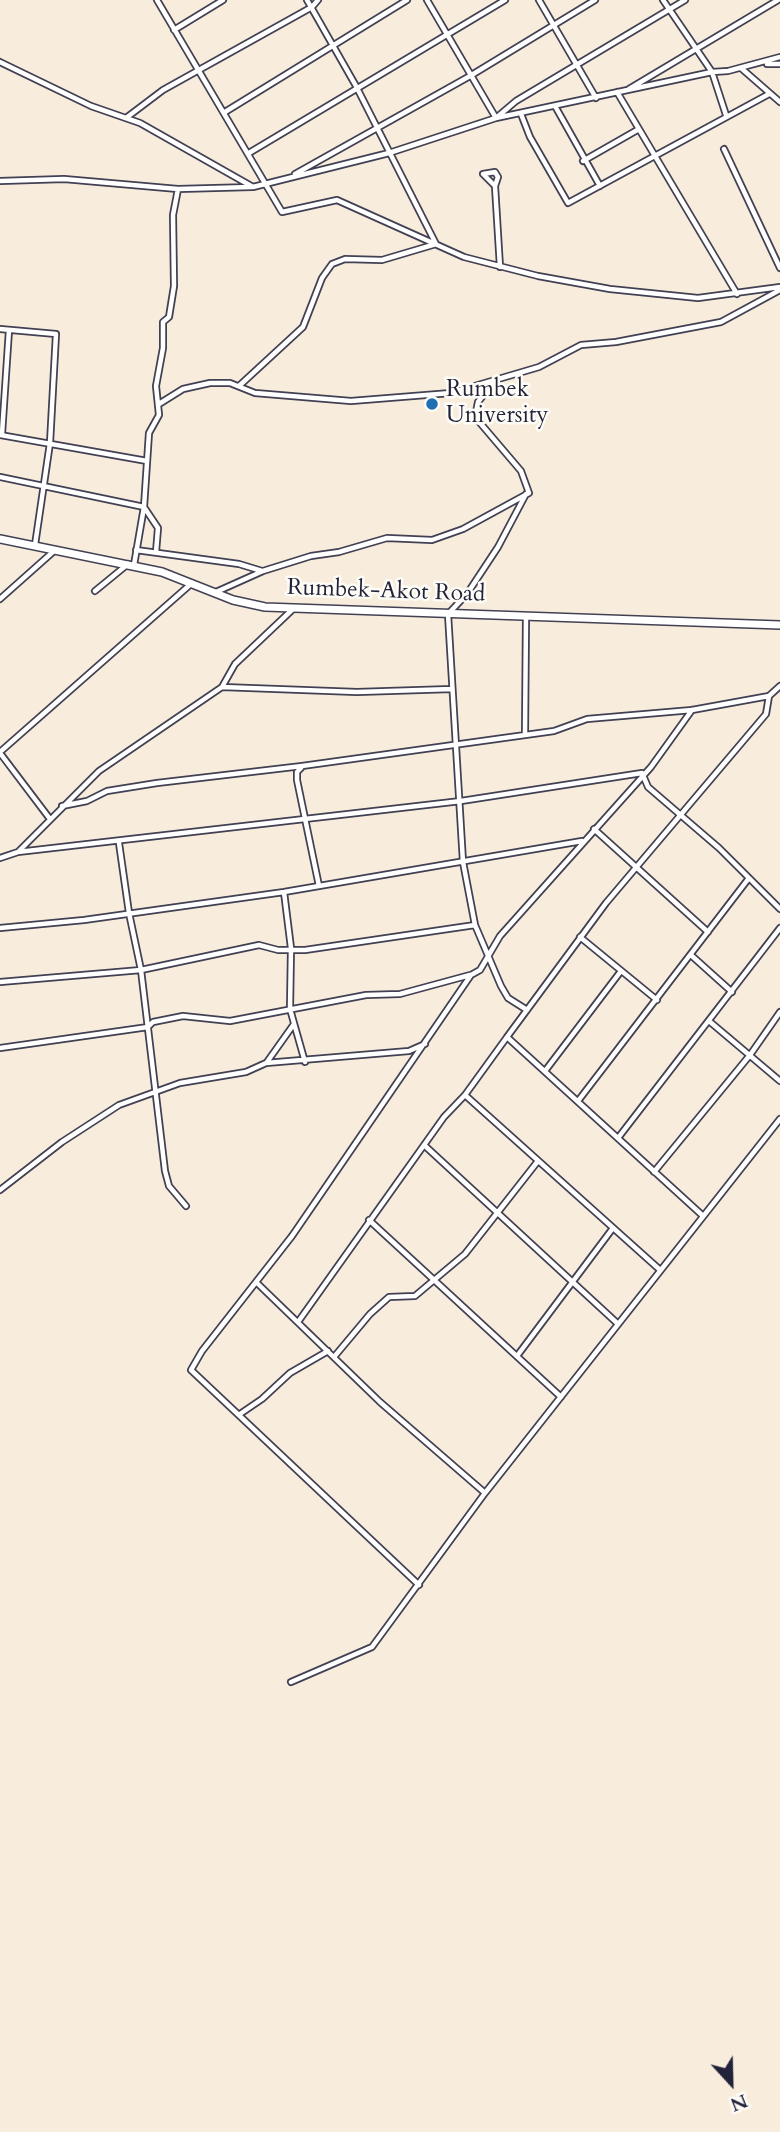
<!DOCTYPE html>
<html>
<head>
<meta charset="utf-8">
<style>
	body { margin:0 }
	#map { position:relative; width:780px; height:2132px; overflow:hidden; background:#f8eddc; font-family:Cardo,serif }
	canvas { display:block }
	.north { position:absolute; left:696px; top:2048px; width:70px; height:70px; -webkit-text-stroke:5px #fdfcf7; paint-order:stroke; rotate:158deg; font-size:19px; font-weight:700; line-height:28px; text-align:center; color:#22223b }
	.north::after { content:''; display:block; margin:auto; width:24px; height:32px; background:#22223b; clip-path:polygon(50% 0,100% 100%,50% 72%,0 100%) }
</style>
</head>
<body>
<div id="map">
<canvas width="780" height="2132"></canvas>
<div class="north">N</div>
</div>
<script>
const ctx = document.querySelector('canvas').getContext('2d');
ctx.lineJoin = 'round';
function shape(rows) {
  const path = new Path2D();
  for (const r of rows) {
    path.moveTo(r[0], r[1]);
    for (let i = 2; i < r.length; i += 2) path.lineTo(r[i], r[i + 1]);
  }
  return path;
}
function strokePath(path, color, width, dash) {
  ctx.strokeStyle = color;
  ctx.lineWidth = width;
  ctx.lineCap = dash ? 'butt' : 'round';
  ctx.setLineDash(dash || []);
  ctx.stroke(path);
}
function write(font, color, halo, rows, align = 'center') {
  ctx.font = font + ' Cardo,serif';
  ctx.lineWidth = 5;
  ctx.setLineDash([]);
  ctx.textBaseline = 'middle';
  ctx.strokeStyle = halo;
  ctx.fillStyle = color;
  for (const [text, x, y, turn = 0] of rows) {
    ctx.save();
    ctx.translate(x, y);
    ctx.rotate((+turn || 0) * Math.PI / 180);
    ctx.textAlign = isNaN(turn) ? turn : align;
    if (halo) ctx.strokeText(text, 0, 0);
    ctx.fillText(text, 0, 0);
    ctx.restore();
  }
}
const minor = shape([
	[157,0,282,212,337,200,464,257,538,276,610,289,698,298,780,287],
	[427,0,496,118,516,101,685,0],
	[539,0,596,98],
	[663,0,712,72,726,115],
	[174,30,223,0],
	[0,62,91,106,140,123,253,187,389,153,496,118,712,72,728,71,780,57],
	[767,64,780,64],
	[741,68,780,102],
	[629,89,778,0],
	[617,92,737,294],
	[555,106,600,186],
	[225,112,407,0],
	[521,114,530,137,568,203,769,94],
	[126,118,163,90,312,7,318,0],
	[724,149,780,268],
	[249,153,505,0],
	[583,161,639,129],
	[295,174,470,76,595,0],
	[0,181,64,179,178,189,252,187],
	[495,186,498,177,495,172,483,174,495,186,500,267],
	[0,329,56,334,50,443,35,545],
	[239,386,303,327,322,278,332,264,345,259,382,260,436,244,356,86,307,0],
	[159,404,183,389,210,383,230,383,255,393,351,401,451,393,539,367,581,345,616,342,721,322,780,290],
	[2,434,9,330],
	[0,435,147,461],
	[0,477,144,507,158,528,156,552],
	[526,494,498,547,467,594,448,614,463,862,475,925,501,986,508,998,527,1010],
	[136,550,239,564,262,571],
	[134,565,144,507,149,433,159,415,156,386,163,348,163,322,169,317,174,286,173,215,178,189],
	[95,591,128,564],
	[216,592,263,571,311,556,339,552,387,538,432,540,463,529,529,493,521,471,475,417,478,402,493,383],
	[0,599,54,551],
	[222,687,357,692,452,689],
	[525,734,526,617],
	[0,752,192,583],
	[0,753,50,819],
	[301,768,297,772,297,780,319,886],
	[62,806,87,801,107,791,157,783,302,766,554,731,587,719,692,710,769,696,780,686],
	[594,829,708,932],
	[119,843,129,913,141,970,165,1171,169,1186,186,1206],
	[18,852,461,801,642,773,648,787,719,848,780,909],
	[0,858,18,852,99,771,222,687,235,664,293,609],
	[284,892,291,948,290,1009,305,1062],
	[0,928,84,920,284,892,582,841],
	[580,937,657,1000],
	[692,956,732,992],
	[0,982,141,970,259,945,278,950,305,950,475,925],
	[709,1021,780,1081],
	[507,1037,606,903,766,714,769,696],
	[0,1048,148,1027,153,1022,183,1016,230,1021,366,995,400,994,470,975],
	[267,1062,294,1024],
	[545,1071,621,971],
	[465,1095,659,1269],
	[578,1101,749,878],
	[618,1138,780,928],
	[424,1145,617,1323],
	[654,1172,750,1055,780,1012],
	[0,1190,62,1142,119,1105,180,1083,246,1072,266,1063,409,1051,425,1044],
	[369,1220,561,1397],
	[256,1282,380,1402,485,1493],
	[298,1322,444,1117,465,1095,507,1037,702,1215],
	[517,1356,613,1228],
	[334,1357,370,1314,389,1297,415,1296,465,1254,538,1161],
	[240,1414,262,1399,290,1373,328,1351],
	[419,1585,191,1370,202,1351,292,1236,471,975,480,970,500,936,651,767,692,710],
	[291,1682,372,1647,485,1493,780,1119]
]);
const primary = shape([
	[0,539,162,572,233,600,265,607,780,625]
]);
const markers = [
	[432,404,7,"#1f6fb2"]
];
const poiNames = [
	["Rumbek",446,391],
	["University",446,417]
];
const streetNames = [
	["Rumbek-Akot Road",386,592,2]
];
strokePath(minor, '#424053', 8);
strokePath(primary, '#424053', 10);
strokePath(minor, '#fff', 4.5);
strokePath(primary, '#fff', 7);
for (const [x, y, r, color] of markers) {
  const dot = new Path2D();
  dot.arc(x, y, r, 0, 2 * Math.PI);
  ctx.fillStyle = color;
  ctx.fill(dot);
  strokePath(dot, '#fdfcf7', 2.5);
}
write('23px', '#22223b', '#fdfcf7', poiNames, 'left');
write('23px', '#22223b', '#fdfcf7', streetNames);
</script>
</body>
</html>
